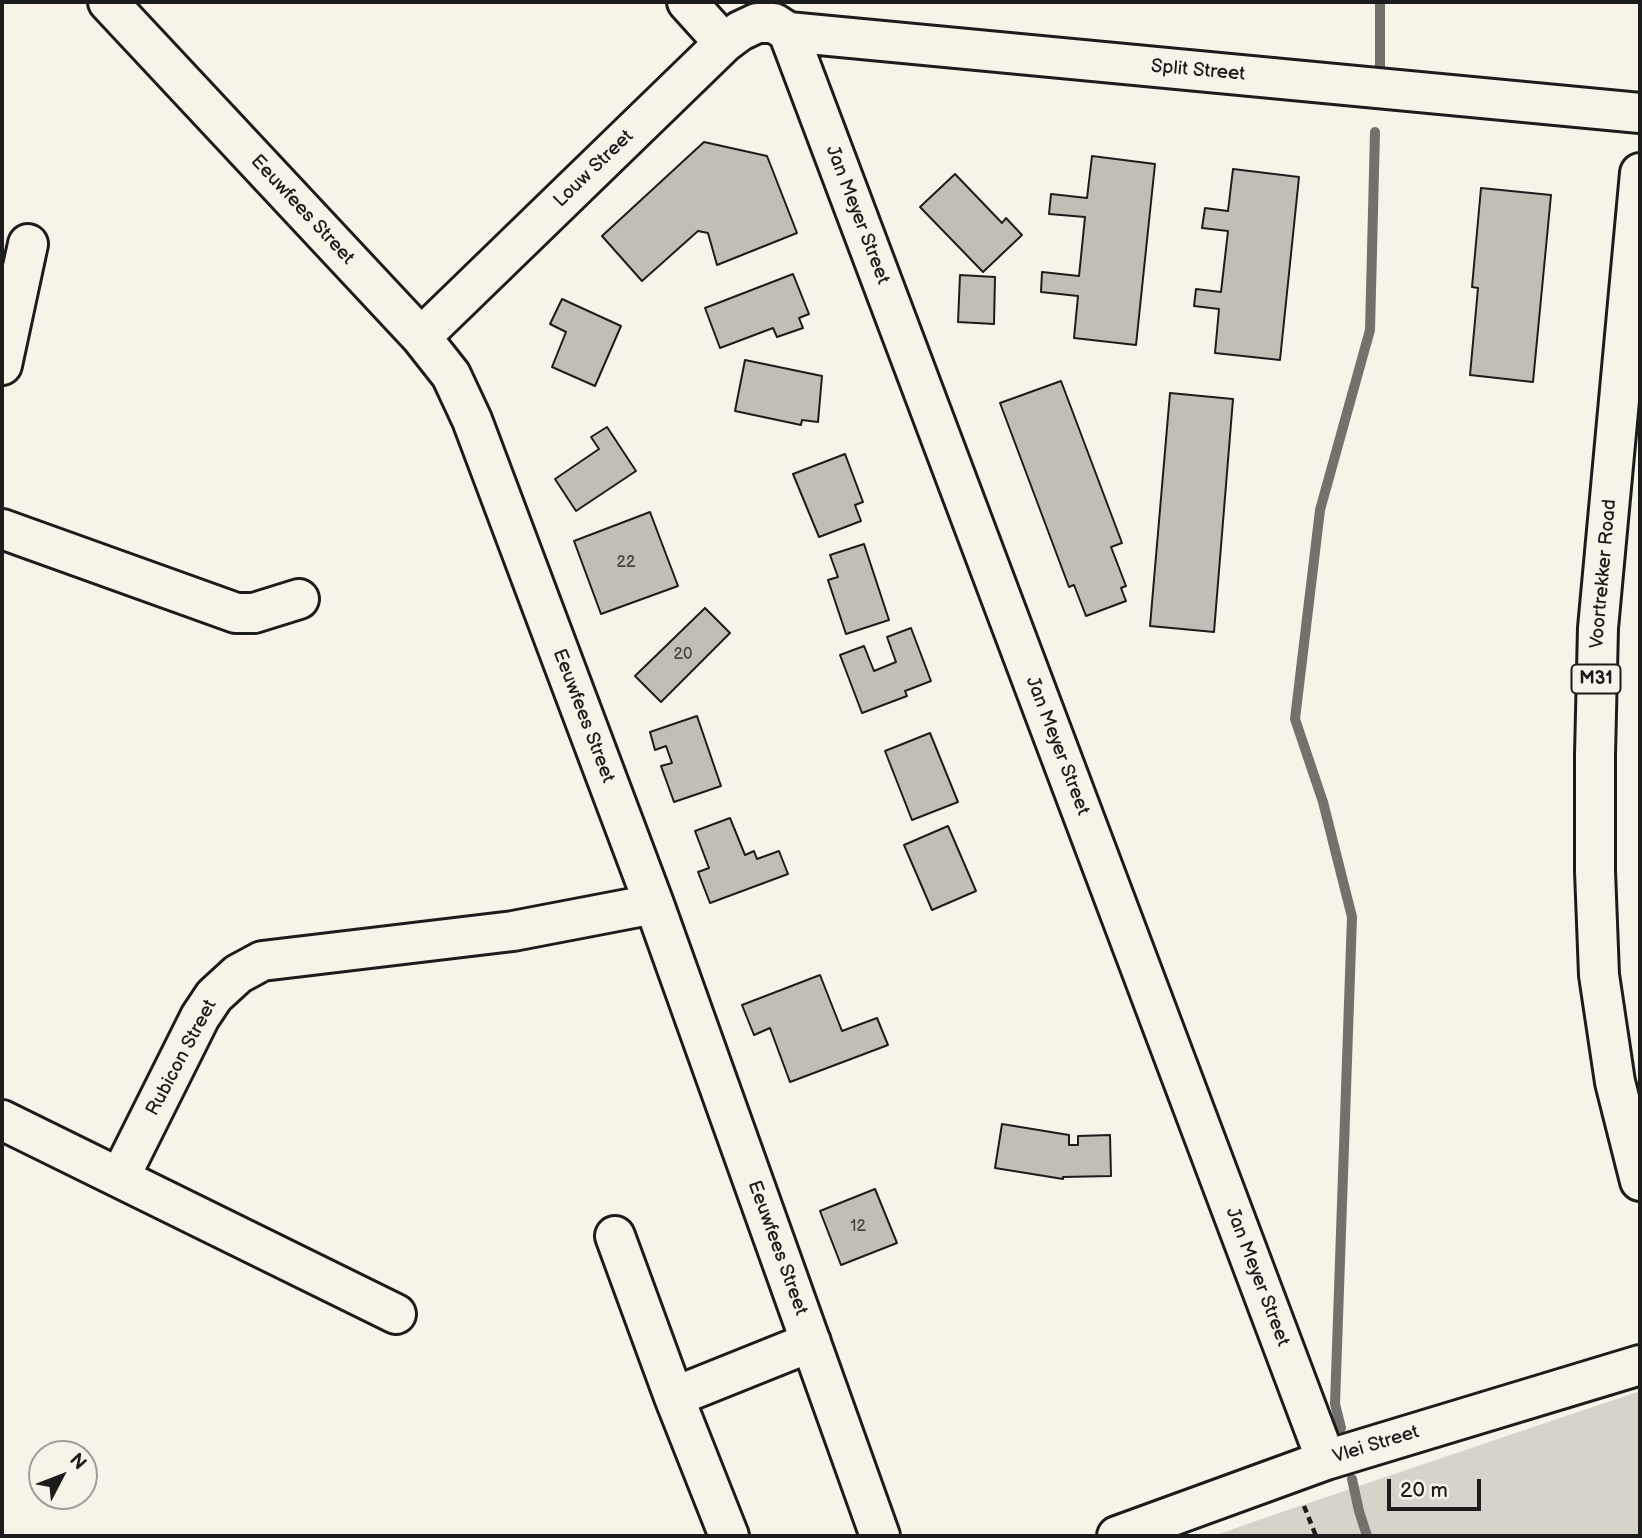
<!DOCTYPE html>
<html>
<head>
<meta charset="utf-8">
<style>
	body { margin:0 }
	#map { position:relative; width:1642px; height:1538px; overflow:hidden; background:#f7f3e8; font-family:"Balsamiq Sans",sans-serif }
	canvas { display:block }
	.frame { position:absolute; inset:0; border:4px solid #1c1c1c; pointer-events:none }
	.north { position:absolute; left:28px; top:1440px; width:70px; height:70px; box-sizing:border-box; background:#f7f3e8; border:2px solid #9f9d96; border-radius:50%; rotate:48deg; font-size:19px; font-weight:700; line-height:28px; text-align:center; color:#1c1c1c }
	.north::after { content:''; display:block; margin:auto; width:24px; height:32px; background:#1c1c1c; clip-path:polygon(50% 0,100% 100%,50% 72%,0 100%) }
	.scale { position:absolute; left:1387px; top:1479px; width:94px; height:32px; box-sizing:border-box; border:4px solid #1c1c1c; border-top:0; padding-left:9px; font-size:21px; line-height:24px; white-space:nowrap; color:#1c1c1c; -webkit-text-stroke:5px #f7f3e8; paint-order:stroke }
</style>
</head>
<body>
<div id="map">
<canvas width="1642" height="1538"></canvas>
<div class="frame"></div>
<div class="north">N</div>
<div class="scale">20 m</div>
</div>
<script>
const ctx = document.querySelector('canvas').getContext('2d');
ctx.lineJoin = 'round';
function fill(path, color) {
  ctx.fillStyle = color;
  ctx.fill(path, 'evenodd');
}
function shape(rows) {
  const path = new Path2D();
  for (const r of rows) {
    path.moveTo(r[0], r[1]);
    for (let i = 2; i < r.length; i += 2) path.lineTo(r[i], r[i + 1]);
  }
  return path;
}
function strokePath(path, color, width, dash) {
  ctx.strokeStyle = color;
  ctx.lineWidth = width;
  ctx.lineCap = dash ? 'butt' : 'round';
  ctx.setLineDash(dash || []);
  ctx.stroke(path);
}
function write(font, color, halo, rows, align = 'center') {
  ctx.font = font + ' "Balsamiq Sans",sans-serif';
  ctx.lineWidth = 7;
  ctx.setLineDash([]);
  ctx.textBaseline = 'middle';
  ctx.strokeStyle = halo;
  ctx.fillStyle = color;
  for (const [text, x, y, turn = 0] of rows) {
    ctx.save();
    ctx.translate(x, y);
    ctx.rotate((+turn || 0) * Math.PI / 180);
    ctx.textAlign = isNaN(turn) ? turn : align;
    if (halo) ctx.strokeText(text, 0, 0);
    ctx.fillText(text, 0, 0);
    ctx.restore();
  }
}
const green = shape([
	[1640,1391,1640,1536,1213,1536,1282,1512]
]);
const stream = shape([
	[1380,2,1380,73],
	[1341,1428,1335,1404,1352,917,1323,802,1295,719,1320,510,1370,330,1375,132],
	[1352,1479,1359,1511,1367,1536]
]);
const building = shape([
	[704,142,767,156,797,233,717,265,708,233,698,231,642,281,602,236,704,142],
	[1092,156,1155,164,1136,345,1074,338,1078,296,1041,292,1042,272,1079,276,1085,217,1049,214,1051,194,1087,198,1092,156],
	[1233,169,1299,177,1280,360,1215,353,1219,309,1194,306,1196,289,1221,292,1228,231,1202,228,1205,208,1228,211,1233,169],
	[955,174,1002,223,1006,218,1022,235,983,272,920,207,955,174],
	[1481,188,1551,195,1533,382,1470,375,1478,288,1472,287,1481,188],
	[793,274,809,314,799,318,803,328,777,337,773,328,720,348,705,308,793,274],
	[960,275,995,277,994,324,958,322,960,275],
	[562,299,621,326,595,386,552,367,566,332,550,324,562,299],
	[745,360,822,376,818,422,802,420,801,425,735,411,745,360],
	[1061,381,1122,543,1111,547,1126,586,1121,588,1126,601,1086,616,1074,585,1069,587,1000,403,1061,381],
	[1170,393,1233,399,1214,632,1150,626,1170,393],
	[607,427,636,471,576,511,555,479,599,449,591,437,607,427],
	[845,454,863,502,855,505,861,521,819,537,793,474,845,454],
	[650,512,678,586,601,614,574,541,650,512],
	[864,544,889,620,846,634,828,580,838,577,830,555,864,544],
	[705,608,730,633,661,702,635,676,705,608],
	[911,628,931,681,905,691,907,696,862,713,840,655,864,646,874,671,896,662,887,637,911,628],
	[697,716,721,786,674,802,661,766,672,763,666,746,655,750,650,732,697,716],
	[930,733,958,802,912,820,885,751,930,733],
	[730,818,745,855,754,851,757,859,779,851,788,874,710,903,698,872,709,868,695,831,730,818],
	[948,826,976,891,932,910,904,845,948,826],
	[820,975,842,1031,877,1018,888,1045,790,1082,770,1028,754,1035,742,1005,820,975],
	[1002,1124,1069,1135,1069,1145,1078,1145,1078,1136,1110,1135,1111,1176,1063,1177,1063,1179,995,1168,1002,1124],
	[875,1189,897,1243,841,1265,820,1211,875,1189]
]);
const path = shape([
	[1304,1506,1316,1536]
]);
const minor = shape([
	[108,2,421,337,451,375,472,420,654,904,880,1536],
	[687,2,724,43],
	[788,32,1326,1460],
	[421,337,724,43,740,31,757,23,774,23,788,32,1640,113],
	[2,365,28,244],
	[2,529,236,613,254,613,299,599],
	[2,1120,396,1314],
	[120,1177,200,1017,214,996,238,974,262,961,513,931,654,904],
	[615,1236,674,1397],
	[729,1536,674,1397,811,1342],
	[1117,1536,1326,1460,1640,1365]
]);
const major = shape([
	[1640,173,1598,628,1595,755,1595,871,1599,975,1615,1082,1640,1181]
]);
const numberNames = [
	["22",626,563],
	["20",683,655],
	["12",858,1227]
];
const shields = [
	[1596,679,49]
];
const shieldNames = [
	["M31",1596,679]
];
const streetNames = [
	["Split Street",1198,71,5],
	["Louw Street",594,169,-44],
	["Eeuwfees Street",302,210,47],
	["Jan Meyer Street",857,215,69],
	["Voortrekker Road",1604,574,-85],
	["Eeuwfees Street",583,716,69],
	["Jan Meyer Street",1057,746,69],
	["Rubicon Street",182,1058,-62],
	["Eeuwfees Street",777,1248,70],
	["Jan Meyer Street",1257,1277,69],
	["Vlei Street",1376,1445,-17]
];
fill(green, '#d7d3cb');
strokePath(stream, '#72716c', 10);
fill(building, '#c0beb5');
strokePath(building, '#1c1c1c', 2);
strokePath(minor, '#1c1c1c', 44);
strokePath(major, '#1c1c1c', 44);
strokePath(path, '#1c1c1c', 4.5, [7, 5]);
strokePath(minor, '#f7f3e8', 38);
strokePath(major, '#f7f3e8', 38);
write('16px', '#454442', null, numberNames);
for (const [x, y, w] of shields) {
  const box = new Path2D();
  box.roundRect(x - w / 2, y - 14.5, w, 29, 5);
  ctx.fillStyle = '#f7f3e8';
  ctx.fill(box);
  strokePath(box, '#1c1c1c', 2);
}
write('bold 18px', '#1c1c1c', null, shieldNames);
write('19px', '#1c1c1c', '#f7f3e8', streetNames);
</script>
</body>
</html>
